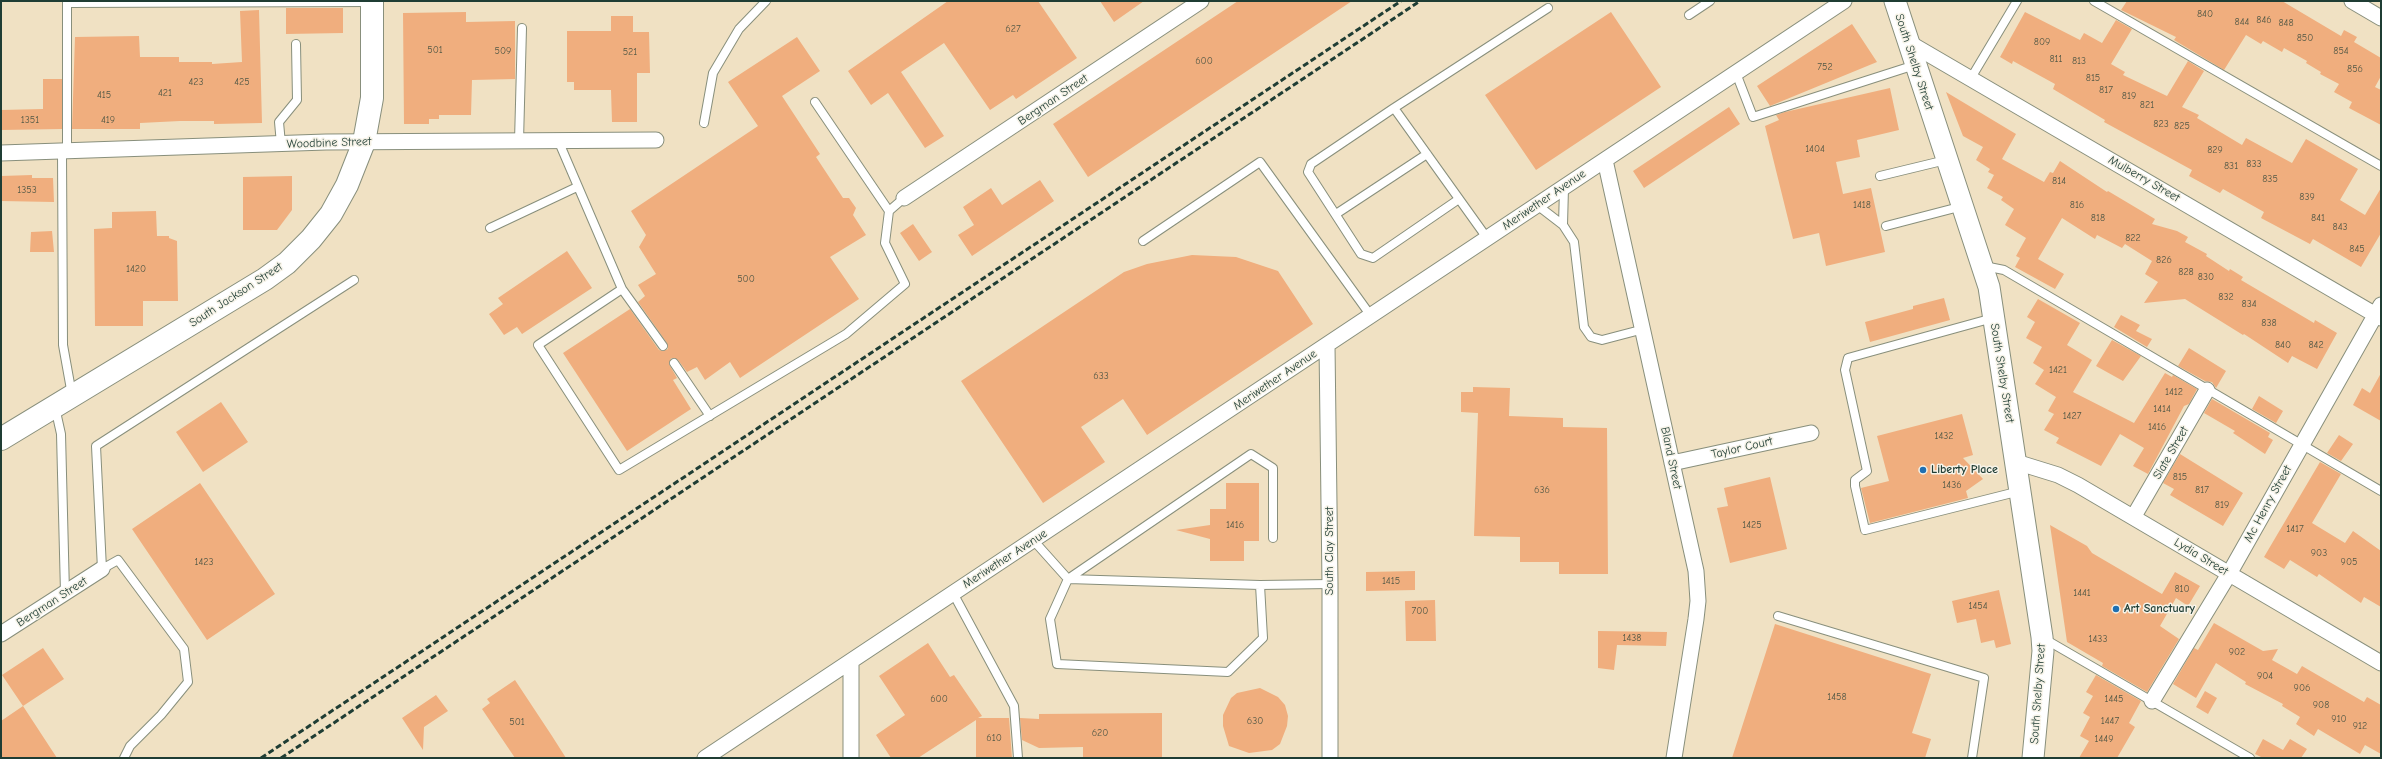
<!DOCTYPE html>
<html>
<head>
<meta charset="utf-8">
<style>
	body { margin:0 }
	#map { position:relative; width:2382px; height:759px; overflow:hidden; background:#f0e1c3; font-family:"Comic Neue",sans-serif }
	canvas { display:block }
	.frame { position:absolute; inset:0; border:2px solid #1f3d34; pointer-events:none }
</style>
</head>
<body>
<div id="map">
<canvas width="2382" height="759"></canvas>
<div class="frame"></div>
</div>
<script>
const ctx = document.querySelector('canvas').getContext('2d');
ctx.lineJoin = 'round';
function fill(path, color) {
  ctx.fillStyle = color;
  ctx.fill(path, 'evenodd');
}
function shape(rows) {
  const path = new Path2D();
  for (const r of rows) {
    path.moveTo(r[0], r[1]);
    for (let i = 2; i < r.length; i += 2) path.lineTo(r[i], r[i + 1]);
  }
  return path;
}
function strokePath(path, color, width, dash) {
  ctx.strokeStyle = color;
  ctx.lineWidth = width;
  ctx.lineCap = dash ? 'butt' : 'round';
  ctx.setLineDash(dash || []);
  ctx.stroke(path);
}
function write(font, color, halo, rows, align = 'center') {
  ctx.font = font + ' "Comic Neue",sans-serif';
  ctx.lineWidth = 3;
  ctx.setLineDash([]);
  ctx.textBaseline = 'middle';
  ctx.strokeStyle = halo;
  ctx.fillStyle = color;
  for (const [text, x, y, turn = 0] of rows) {
    ctx.save();
    ctx.translate(x, y);
    ctx.rotate((+turn || 0) * Math.PI / 180);
    ctx.textAlign = isNaN(turn) ? turn : align;
    if (halo) ctx.strokeText(text, 0, 0);
    ctx.fillText(text, 0, 0);
    ctx.restore();
  }
}
const building = shape([
	[948,1,1038,1,1077,58,1016,99,1013,95,990,110,944,43,901,72,944,136,925,148,888,93,871,105,848,71],
	[1100,1,1144,1,1114,22],
	[1238,1,1352,1,1088,177,1053,124],
	[2127,1,2282,1,2341,36,2344,30,2357,37,2354,42,2381,58,2381,76,2375,87,2381,90,2381,125,2349,108,2352,102,2334,92,2339,84,2320,74,2321,72,2306,63,2307,61,2284,48,2282,52,2263,41,2261,44,2246,35,2224,70,2174,40,2176,37,2121,10],
	[286,8,343,8,343,33,286,34],
	[259,10,262,123,214,124,214,121,180,121,140,123,140,129,72,129,75,37,139,36,140,57,179,57,179,62,212,62,212,64,242,62,240,11],
	[466,12,466,22,515,21,515,79,472,80,471,115,439,115,439,119,429,119,429,124,404,124,403,13],
	[1611,12,1661,87,1536,170,1485,95],
	[2025,12,2080,40,2084,33,2102,43,2116,20,2132,29,2111,64,2125,72,2123,75,2167,96,2188,61,2204,71,2182,107,2199,115,2197,118,2242,145,2246,138,2292,163,2306,139,2358,169,2340,200,2365,215,2381,188,2381,233,2361,267,2313,239,2310,244,2261,218,2264,212,2223,189,2220,193,2200,182,2189,176,2192,170,2104,122,2105,120,2053,89,2055,84,2013,61,2012,64,2000,57],
	[611,16,633,16,633,32,649,32,650,73,637,73,637,122,612,122,611,90,574,90,574,82,567,82,567,31,611,31],
	[1852,24,1877,62,1770,106,1757,86],
	[797,37,820,71,782,96,820,154,816,157,843,198,849,198,856,208,853,215,866,235,830,257,859,299,740,378,730,362,705,380,697,367,687,372,678,360,671,358,669,364,677,378,673,380,691,409,627,451,563,353,630,309,659,350,663,351,668,349,667,343,638,302,645,296,638,285,656,274,639,247,646,235,631,211,758,126,728,82],
	[43,79,62,79,62,129,1,130,1,110,43,109],
	[1890,88,1899,130,1857,140,1860,157,1836,162,1843,194,1871,188,1885,252,1826,266,1819,233,1793,239,1765,126,1779,120,1776,115,1785,112],
	[1946,92,2016,134,2002,159,2044,182,2050,172,2053,173,2060,161,2107,192,2108,191,2155,219,2152,224,2177,231,2188,237,2185,242,2207,254,2206,256,2229,271,2230,269,2243,277,2241,280,2314,323,2315,320,2337,333,2317,369,2292,356,2288,363,2244,334,2243,335,2185,299,2144,303,2158,282,2145,274,2152,261,2125,244,2122,248,2097,235,2095,239,2062,218,2038,259,2064,274,2055,289,2015,267,2020,258,2016,256,2026,238,2005,225,2014,209,2001,200,2003,197,1987,188,1994,175,1988,172,1990,169,1976,160,1983,147,1963,136],
	[1729,107,1740,124,1644,188,1633,171],
	[32,175,32,178,53,178,54,202,1,201,1,176],
	[292,176,292,210,277,230,243,230,243,177],
	[1040,180,1054,201,972,256,958,235,974,225,963,207,991,188,1002,205],
	[156,211,157,236,169,236,169,238,177,241,178,301,143,301,143,326,95,326,94,229,112,228,112,212],
	[913,224,932,252,919,261,900,233],
	[52,231,54,252,30,252,31,232],
	[567,251,592,288,522,334,517,327,504,335,489,314,503,304,498,298],
	[1192,255,1236,257,1278,271,1313,324,1147,435,1123,399,1081,427,1105,462,1043,503,961,381,1124,272,1147,264],
	[1944,298,1950,320,1870,342,1865,322,1913,309,1913,306],
	[2038,299,2080,323,2067,345,2092,360,2073,392,2134,423,2165,373,2172,377,2173,375,2197,389,2189,404,2184,406,2148,474,2133,466,2144,448,2120,434,2101,466,2056,443,2059,438,2044,430,2054,414,2048,411,2056,397,2035,384,2044,370,2033,363,2042,347,2026,338,2035,322,2027,317],
	[2121,315,2140,325,2136,331,2152,339,2147,347,2114,327],
	[2112,340,2141,356,2123,381,2096,366],
	[2189,348,2226,371,2216,388,2212,382,2205,381,2178,366],
	[2381,373,2381,421,2353,405,2362,388,2370,393],
	[1473,387,1510,388,1509,416,1563,418,1563,427,1607,428,1608,574,1559,574,1559,562,1520,562,1520,537,1474,536,1478,413,1461,412,1461,392,1473,392],
	[2259,396,2283,411,2276,423,2252,409],
	[2212,399,2270,433,2268,437,2273,440,2265,454,2233,433,2235,431,2204,413],
	[221,402,248,442,203,472,176,432],
	[1962,414,1973,455,1963,458,1983,479,1966,491,1968,498,1870,523,1861,488,1889,481,1877,436],
	[2339,435,2353,444,2341,461,2327,453],
	[2180,454,2243,493,2223,526,2170,495,2174,489,2163,483],
	[2320,462,2341,474,2312,523,2345,543,2353,531,2381,551,2381,607,2364,597,2361,603,2319,574,2317,577,2290,560,2284,569,2264,557],
	[1770,477,1787,549,1730,563,1717,508,1728,506,1724,488],
	[200,483,275,594,207,640,132,529],
	[1226,483,1259,483,1259,541,1244,541,1244,561,1210,561,1210,539,1176,530,1210,525,1210,509,1226,509],
	[2050,525,2087,546,2092,553,2162,594,2175,572,2200,586,2188,606,2176,598,2160,626,2179,639,2147,692,2102,666,2103,663,2067,642],
	[1415,571,1415,590,1366,591,1366,572],
	[1999,590,2011,644,1996,648,1994,640,1981,643,1976,619,1957,623,1952,601],
	[1435,600,1436,641,1406,641,1405,601],
	[2214,623,2263,651,2278,649,2272,660,2297,674,2302,666,2364,702,2367,697,2381,705,2381,754,2365,745,2360,754,2318,729,2314,736,2296,724,2300,717,2282,706,2283,704,2245,684,2246,682,2216,663,2196,698,2173,684,2194,648,2198,650],
	[1775,624,1931,674,1912,733,1931,739,1925,758,1732,758],
	[1598,631,1667,632,1666,646,1617,645,1614,670,1598,668],
	[928,643,950,677,954,675,982,716,978,718,1009,718,1012,758,976,758,976,720,918,758,891,758,876,735,905,715,879,676],
	[43,648,64,679,23,706,2,675],
	[2096,675,2141,701,2129,723,2135,727,2117,758,2079,758,2089,741,2080,736,2090,717,2083,713,2093,696,2086,692],
	[515,680,552,736,566,758,515,758,482,709,490,703,487,699],
	[1260,688,1278,697,1285,705,1288,716,1287,726,1280,744,1272,750,1249,753,1229,746,1223,726,1223,715,1231,698,1237,693],
	[2205,691,2217,698,2208,714,2196,707],
	[436,695,448,711,424,727,423,750,402,718],
	[23,706,57,758,1,758,1,721],
	[1162,713,1162,758,1083,758,1083,747,1039,748,1022,740,1020,718,1039,719,1039,714],
	[2263,739,2283,750,2290,739,2307,749,2301,758,2263,758,2255,754]
]);
const service = shape([
	[2094,1,2381,166],
	[67,3,371,2],
	[1689,15,1710,1],
	[1736,73,1753,117,1915,65],
	[1971,78,2017,1],
	[1394,108,1548,8],
	[704,123,713,73,739,29,766,1],
	[558,140,622,289,538,345,619,470,846,334,905,284,885,243,889,211,815,102],
	[519,141,522,28],
	[281,144,279,122,297,100,296,44],
	[67,152,67,1],
	[62,153,63,345,72,395],
	[1880,176,1946,160],
	[1459,199,1373,258,1361,254,1308,172,1311,164,1394,108,1487,238],
	[1537,205,1563,225,1574,242,1584,327,1591,337,1602,340,1644,329],
	[889,211,904,198],
	[1336,214,1427,154],
	[1563,225,1564,188],
	[1886,226,1963,206],
	[490,228,577,187],
	[1143,241,1260,162,1371,316],
	[1984,266,2004,270,2381,491],
	[622,289,663,346],
	[1993,318,1848,358,1845,370,1867,471,1855,480,1855,486,1865,530,2020,491],
	[674,363,710,416],
	[55,407,61,434,65,593],
	[1034,541,1068,579,1260,585,1330,584],
	[1260,585,1263,638,1228,672,1057,664,1050,619,1068,579,1251,454,1273,468,1273,538],
	[953,593,1014,706,1018,758],
	[1778,616,1984,678,1972,758],
	[2043,638,2250,758],
	[124,758,130,746,161,715,188,682,184,649,118,560,102,569,96,446,354,280]
]);
const minor = shape([
	[2352,1,2381,18],
	[1906,41,2381,318],
	[1,153,326,142,656,140],
	[1605,160,1696,571,1698,601,1696,619,1674,758],
	[904,198,1201,1],
	[1327,345,1330,584,1330,758],
	[2016,462,2058,475,2078,485,2381,663],
	[1672,463,1811,433],
	[2134,516,2207,390],
	[1,634,102,569],
	[851,661,851,758],
	[2152,701,2229,574,2381,305],
	[705,758,1844,1]
]);
const secondary = shape([
	[1895,1,1989,287,2042,637,2043,651,2033,758]
]);
const primary = shape([
	[1,439,265,279,287,263,311,239,331,214,347,185,364,142,372,98,372,1]
]);
const rail = shape([
	[261,758,1401,1],
	[281,758,1420,1]
]);
const markers = [
	[1923,470,4,"#1f6fb2"],
	[2116,609,4,"#1f6fb2"]
];
const numberNames = [
	["840",2205,14],
	["846",2264,20],
	["844",2242,22],
	["848",2286,23],
	["627",1013,29],
	["850",2305,38],
	["809",2042,42],
	["501",435,50],
	["509",503,51],
	["854",2341,51],
	["521",630,52],
	["811",2056,59],
	["600",1204,61],
	["813",2079,61],
	["752",1825,67],
	["856",2355,69],
	["815",2093,78],
	["423",196,82],
	["425",242,82],
	["817",2106,90],
	["421",165,93],
	["415",104,95],
	["819",2129,96],
	["821",2147,105],
	["1351",30,120],
	["419",108,120],
	["823",2161,124],
	["825",2182,126],
	["1404",1815,149],
	["829",2215,150],
	["833",2254,164],
	["831",2231,166],
	["835",2270,179],
	["814",2059,181],
	["1353",27,190],
	["839",2307,197],
	["1418",1862,205],
	["816",2077,205],
	["818",2098,218],
	["841",2318,218],
	["843",2340,227],
	["822",2133,238],
	["845",2357,249],
	["826",2164,260],
	["1420",136,269],
	["828",2186,272],
	["830",2206,277],
	["500",746,279],
	["832",2226,297],
	["834",2249,304],
	["838",2269,323],
	["840",2283,345],
	["842",2316,345],
	["1421",2058,370],
	["633",1101,376],
	["1412",2174,392],
	["1414",2162,409],
	["1427",2072,416],
	["1416",2157,427],
	["1432",1944,436],
	["815",2180,477],
	["1436",1952,485],
	["636",1542,490],
	["817",2202,490],
	["819",2222,505],
	["1416",1235,525],
	["1425",1752,525],
	["1417",2295,529],
	["903",2319,553],
	["1423",204,562],
	["905",2349,562],
	["1415",1391,581],
	["810",2182,589],
	["1441",2082,593],
	["1454",1978,606],
	["700",1420,611],
	["1438",1632,638],
	["1433",2098,639],
	["902",2237,652],
	["904",2265,676],
	["906",2302,688],
	["1458",1837,697],
	["600",939,699],
	["1445",2114,699],
	["908",2321,705],
	["910",2339,719],
	["630",1255,721],
	["1447",2110,721],
	["501",517,722],
	["912",2360,726],
	["620",1100,733],
	["610",994,738],
	["1449",2104,739]
];
const streetNames = [
	["South Shelby Street",1914,62,72],
	["Bergman Street",1053,100,-34],
	["Woodbine Street",329,143,-2],
	["Mulberry Street",2144,179,30],
	["Meriwether Avenue",1544,200,-34],
	["South Jackson Street",236,295,-33],
	["South Shelby Street",2002,373,81],
	["Meriwether Avenue",1275,380,-34],
	["Taylor Court",1742,448,-13],
	["Slate Street",2171,453,-60],
	["Bland Street",1671,458,78],
	["Mc Henry Street",2268,504,-61],
	["South Clay Street",1330,551,-90],
	["Lydia Street",2201,557,31],
	["Meriwether Avenue",1005,559,-33],
	["Bergman Street",52,602,-33],
	["South Shelby Street",2038,694,-86]
];
const poiNames = [
	["Liberty Place",1931,470],
	["Art Sanctuary",2124,609]
];
fill(building, '#f0ae7e');
strokePath(service, '#888f7c', 10);
strokePath(minor, '#888f7c', 17);
strokePath(secondary, '#888f7c', 23);
strokePath(primary, '#888f7c', 24);
strokePath(service, '#fff', 8);
strokePath(minor, '#fff', 15);
strokePath(secondary, '#fff', 21);
strokePath(primary, '#fff', 22);
strokePath(rail, '#1f3d34', 3, [6, 3]);
for (const [x, y, r, color] of markers) {
  const dot = new Path2D();
  dot.arc(x, y, r, 0, 2 * Math.PI);
  ctx.fillStyle = color;
  ctx.fill(dot);
  strokePath(dot, '#f7f3e8', 1.5);
}
write('10px', '#535946', null, numberNames);
write('12px', '#1f3d34', '#f7f3e8', streetNames);
write('bold 12px', '#1f3d34', '#f7f3e8', poiNames, 'left');
</script>
</body>
</html>
